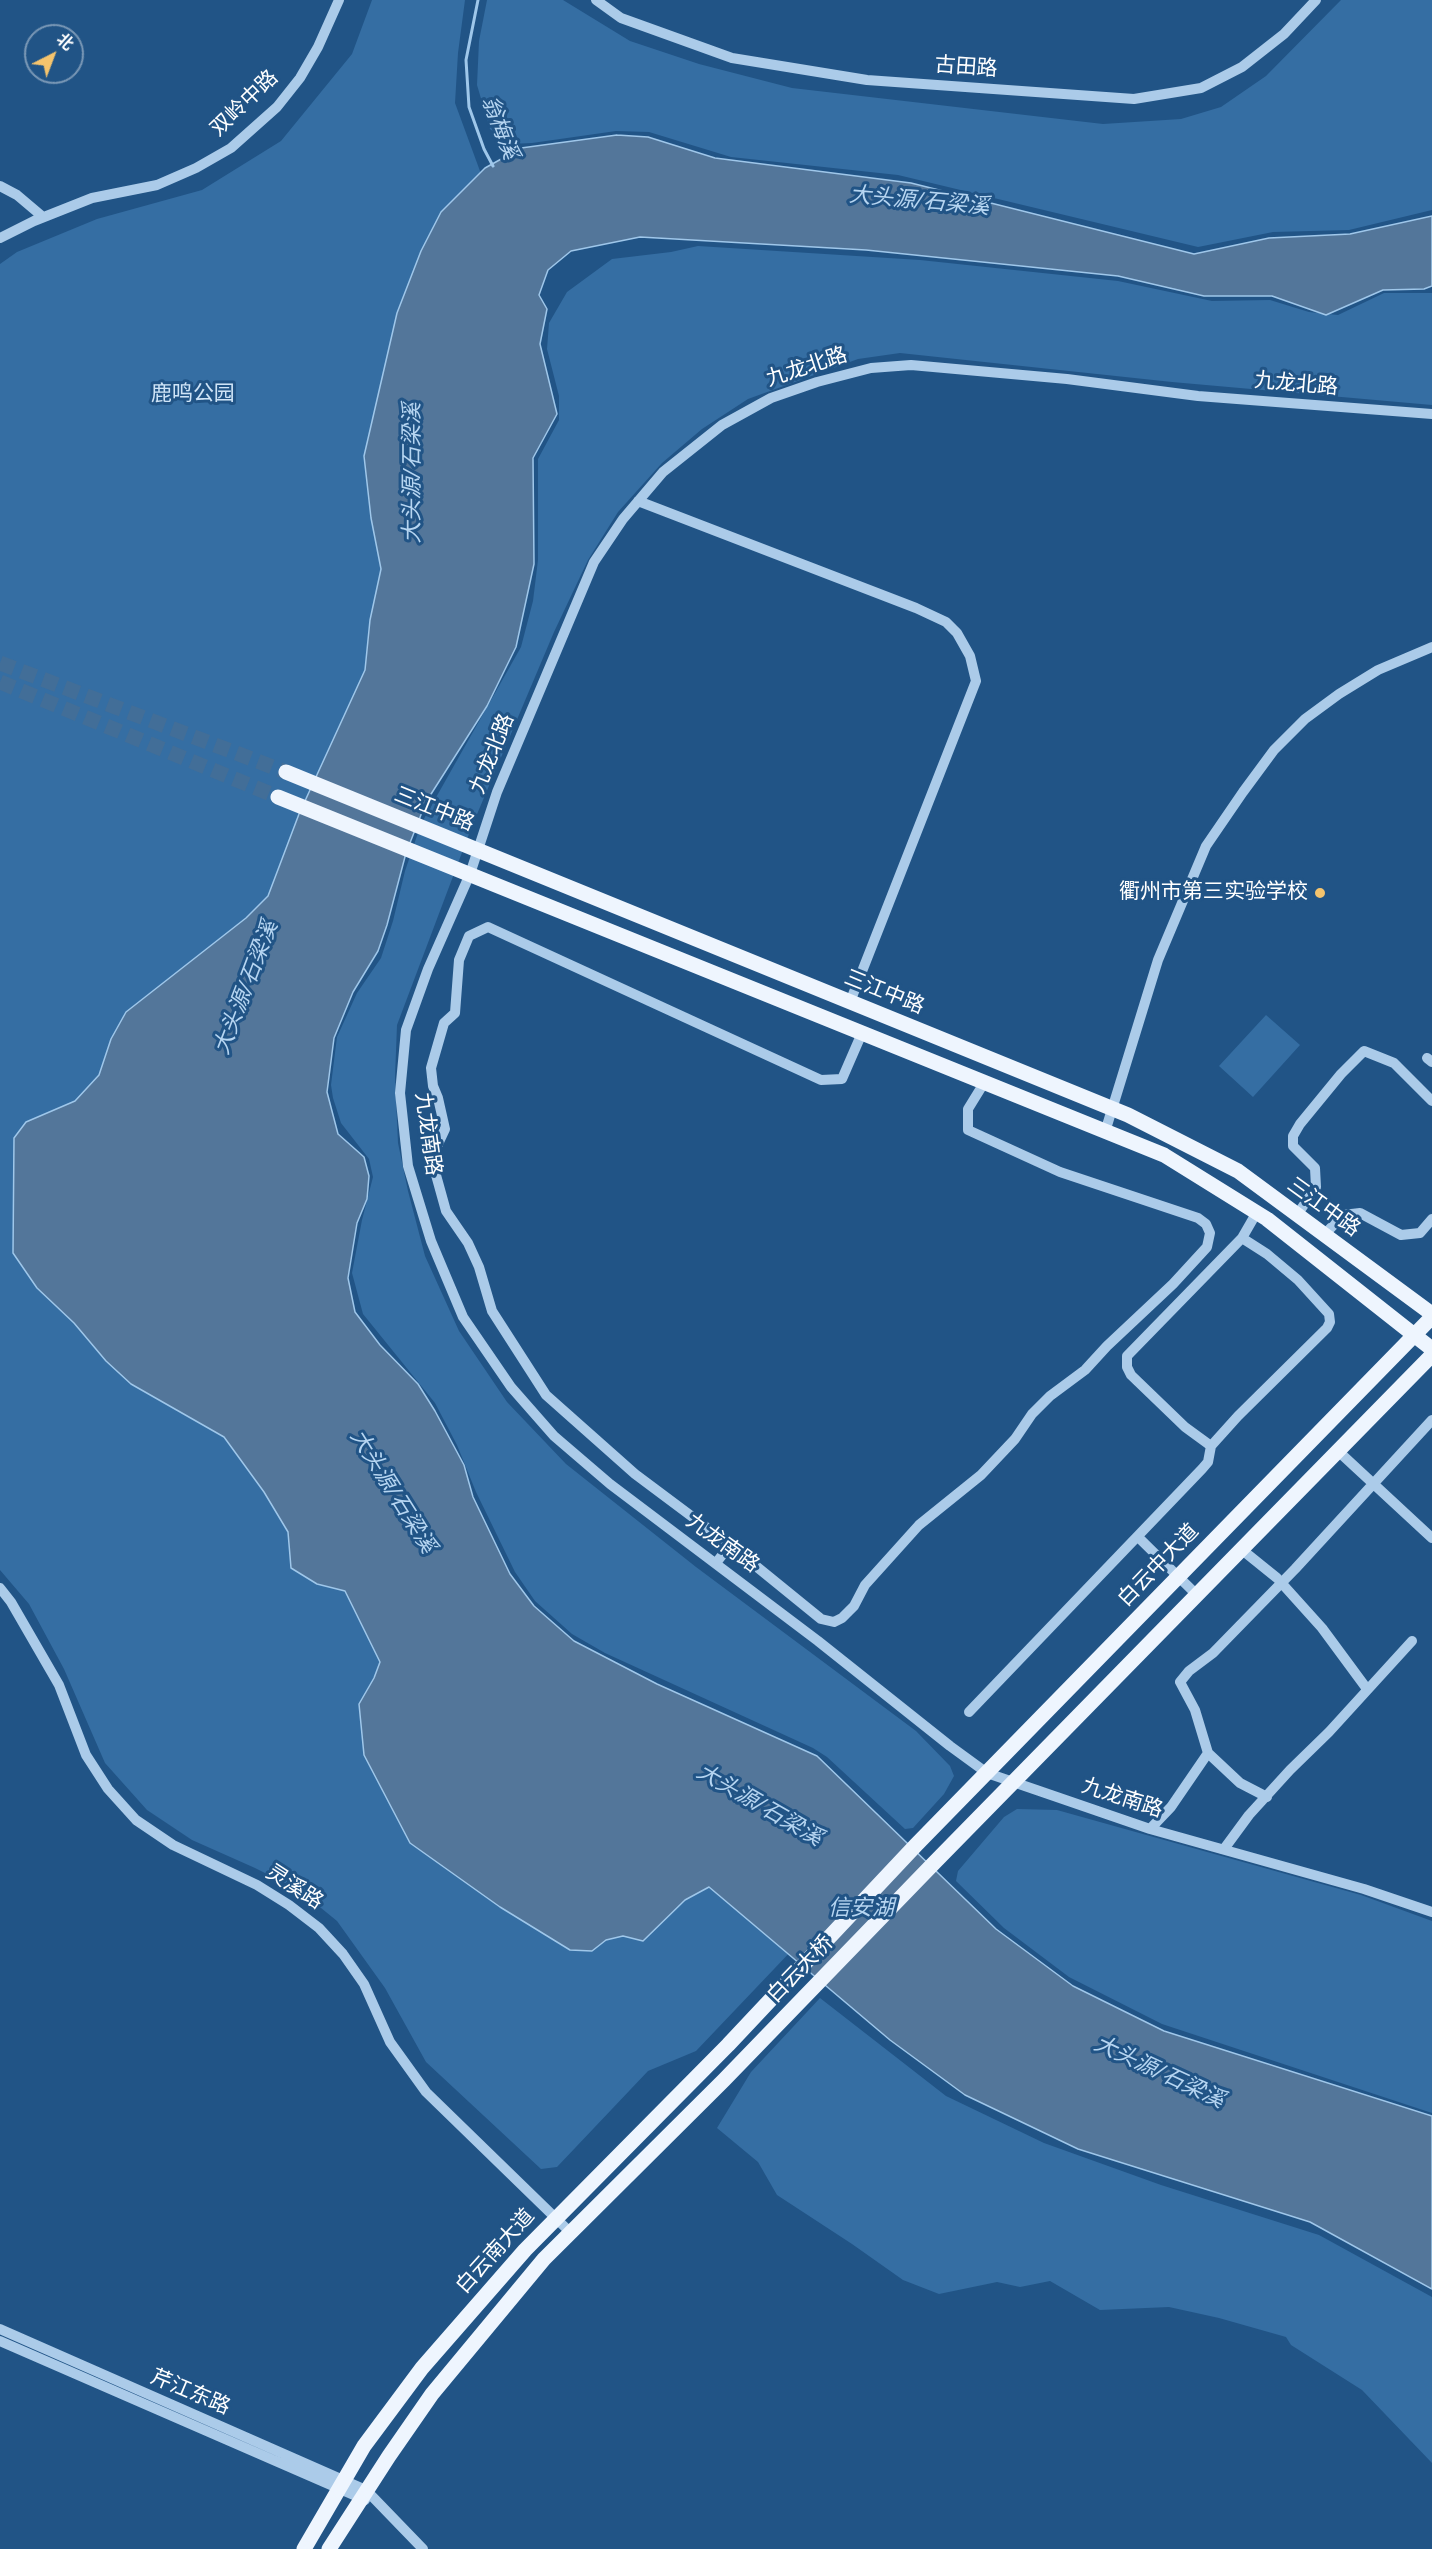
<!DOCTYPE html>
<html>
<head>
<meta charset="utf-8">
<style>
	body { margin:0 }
	#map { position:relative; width:1432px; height:2549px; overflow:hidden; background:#215486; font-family:Roboto,"Noto Sans SC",sans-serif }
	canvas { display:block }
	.north { position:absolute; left:24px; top:24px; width:60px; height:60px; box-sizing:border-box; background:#215486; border:2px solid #7a98b6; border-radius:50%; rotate:42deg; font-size:16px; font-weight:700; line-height:24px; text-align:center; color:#fff }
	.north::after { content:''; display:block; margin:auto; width:21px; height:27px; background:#f5c46d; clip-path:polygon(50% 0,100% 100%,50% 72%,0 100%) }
</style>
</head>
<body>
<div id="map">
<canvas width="1432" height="2549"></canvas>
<div class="north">北</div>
</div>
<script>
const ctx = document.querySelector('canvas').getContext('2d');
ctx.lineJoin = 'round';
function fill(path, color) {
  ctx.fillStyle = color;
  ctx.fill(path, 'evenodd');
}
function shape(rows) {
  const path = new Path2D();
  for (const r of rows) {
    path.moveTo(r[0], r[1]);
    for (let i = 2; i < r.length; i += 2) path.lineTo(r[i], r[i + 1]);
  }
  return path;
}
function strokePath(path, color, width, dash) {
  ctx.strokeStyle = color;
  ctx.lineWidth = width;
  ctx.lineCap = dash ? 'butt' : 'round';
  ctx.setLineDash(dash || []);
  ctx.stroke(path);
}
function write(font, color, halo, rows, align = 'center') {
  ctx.font = font + ' Roboto,"Noto Sans SC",sans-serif';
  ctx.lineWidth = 6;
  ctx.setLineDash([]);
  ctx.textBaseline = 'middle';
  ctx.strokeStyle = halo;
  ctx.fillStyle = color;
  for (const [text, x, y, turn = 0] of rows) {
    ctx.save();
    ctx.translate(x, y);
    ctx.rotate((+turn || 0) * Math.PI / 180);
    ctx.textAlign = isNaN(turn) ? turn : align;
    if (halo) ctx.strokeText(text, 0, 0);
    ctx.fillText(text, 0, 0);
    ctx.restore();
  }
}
const green = shape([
	[372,0,465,0,458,53,455,103,484,182,385,582,229,1431,346,1585,692,1885,712,1881,794,1948,696,2051,648,2071,557,2167,541,2169,426,2062,385,1988,337,1921,299,1890,255,1868,192,1840,147,1810,105,1763,64,1669,29,1604,0,1570,0,264,17,252,97,219,202,190,281,141,352,54],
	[487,0,563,0,630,41,699,64,792,88,1103,124,1181,119,1221,107,1266,76,1341,0,1432,0,1432,210,1349,230,1273,232,1198,247,898,175,731,157,649,132,616,131,532,143,510,144,490,129,477,85,479,41],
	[698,246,920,260,1118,281,1212,301,1270,300,1309,312,1338,315,1384,293,1432,293,1432,405,1172,382,900,353,858,359,748,399,702,429,662,463,618,512,588,560,554,632,472,826,397,1025,395,1077,398,1143,408,1191,425,1256,459,1331,507,1402,566,1464,696,1567,916,1731,950,1766,954,1776,944,1794,913,1828,905,1829,827,1757,813,1748,605,1653,572,1634,535,1601,515,1572,476,1492,457,1445,435,1403,363,1314,352,1273,362,1220,373,1177,369,1159,341,1123,333,1098,331,1085,337,1037,357,993,381,958,393,921,405,871,421,824,521,647,533,601,538,560,538,459,559,420,559,396,547,349,549,323,567,292,612,259,671,252],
	[1266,1015,1300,1045,1253,1097,1219,1066],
	[1017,1809,1057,1810,1361,1895,1432,1921,1432,2113,1162,2024,1069,1977,1004,1928,956,1881,958,1871,1004,1817],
	[820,1998,946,2096,1044,2143,1161,2185,1319,2235,1432,2297,1432,2463,1362,2390,1291,2345,1286,2337,1219,2318,1169,2307,1100,2310,1050,2281,1020,2287,997,2282,939,2294,903,2280,852,2244,777,2195,758,2162,717,2128,751,2072]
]);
const water = shape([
	[617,135,648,137,715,158,911,183,1194,254,1269,238,1350,234,1432,216,1432,286,1424,289,1383,290,1326,315,1272,296,1204,296,1118,276,866,250,640,237,571,251,548,270,539,295,547,309,540,344,557,414,533,458,534,564,516,647,487,706,426,802,406,853,387,925,378,951,353,992,334,1038,327,1092,338,1134,364,1157,369,1176,367,1199,357,1223,348,1278,355,1312,380,1345,418,1384,435,1411,464,1465,473,1497,510,1574,534,1606,574,1641,657,1684,817,1756,996,1929,1073,1986,1164,2031,1432,2116,1432,2289,1310,2222,1078,2149,965,2095,890,2040,709,1887,685,1900,643,1941,623,1936,606,1940,592,1951,570,1950,500,1907,410,1843,364,1755,359,1704,374,1678,380,1662,345,1591,317,1584,291,1568,288,1532,264,1492,224,1437,131,1384,106,1361,74,1323,37,1288,13,1253,14,1138,26,1122,75,1101,99,1075,111,1039,126,1012,246,918,268,896,299,814,365,670,370,620,381,569,371,518,364,456,397,313,421,251,441,212,485,168,521,148,617,135]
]);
const stream = shape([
	[478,0,466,60,469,107,484,149,493,166]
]);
const majorTunnel = shape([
	[0,663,286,772],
	[0,682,278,797]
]);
const minor = shape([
	[596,0,621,18,732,58,867,80,1134,99,1201,88,1242,67,1284,34,1316,0],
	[0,186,17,195,43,217],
	[0,238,34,221,92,198,157,185,196,168,231,148,277,107,300,78,318,47,339,0],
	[1432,414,1198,396,1067,379,911,365,871,368,817,382,771,398,722,425,663,472,623,519,594,562,497,792,470,874,428,969,406,1030,400,1093,408,1166,431,1241,463,1317,511,1387,554,1436,610,1484,818,1641,950,1746,987,1773,1150,1829,1364,1889,1432,1912],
	[638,501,916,608,946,622,957,633,970,656,976,681,850,1002],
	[862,1033,842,1079,821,1080,488,927,469,936,459,960,455,1013,444,1023,431,1068,433,1086,438,1098,445,1129,437,1146,436,1175,446,1211,468,1243,479,1267,492,1311,546,1395,635,1474,730,1545,821,1619,834,1622,842,1618,854,1606,865,1585,919,1525,981,1475,1015,1439,1032,1414,1050,1396,1085,1370,1107,1346,1173,1284,1207,1247,1210,1233,1206,1224,1198,1218,1060,1172,968,1130,968,1109,984,1083],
	[1427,1058,1432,1062],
	[1105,1132,1158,960,1206,846,1243,792,1274,750,1305,719,1339,694,1378,670,1432,647],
	[1297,1215,1316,1187,1315,1168,1293,1146,1293,1136,1300,1124,1341,1074,1364,1051,1394,1063,1432,1101],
	[1324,1235,1343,1215,1360,1213,1401,1235,1420,1233,1432,1219],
	[1211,1446,1185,1427,1131,1375,1127,1367,1127,1356,1242,1238,1257,1212],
	[1338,1451,1432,1538],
	[1138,1537,1197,1595],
	[1241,1549,1277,1578,1322,1628,1367,1689],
	[716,1563,730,1545],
	[0,1588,11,1602,59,1685,86,1755,108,1789,136,1820,173,1845,257,1885,289,1905,319,1928,343,1954,364,1984,390,2042,426,2092,571,2233],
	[969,1712,1202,1469,1208,1462,1211,1446,1238,1416,1327,1328,1330,1322,1329,1314,1298,1280,1267,1254,1242,1238],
	[1267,1797,1240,1783,1208,1753,1195,1710,1180,1682,1189,1671,1213,1653,1295,1569,1432,1420],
	[1150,1829,1171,1807,1208,1753],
	[1224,1849,1249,1815,1290,1770,1329,1732,1412,1641],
	[0,2329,366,2490,423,2549],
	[0,2341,365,2500]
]);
const major = shape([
	[286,772,1128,1115,1238,1171,1432,1314],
	[278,797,1164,1155,1267,1219,1432,1349],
	[304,2549,364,2446,422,2368,525,2250,728,2045,916,1845,1432,1317],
	[329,2549,389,2456,432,2394,544,2259,724,2080,934,1863,1432,1355]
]);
const markers = [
	[1320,893,6,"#f5c46d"]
];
const streetNames = [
	["古田路",966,68,4],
	["双岭中路",245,104,-44],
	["九龙北路",807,368,-18],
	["九龙北路",1296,385,5],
	["九龙北路",493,754,-68],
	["三江中路",434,810,22],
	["三江中路",884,993,22],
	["九龙南路",427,1134,82],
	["三江中路",1323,1208,36],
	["九龙南路",722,1544,36],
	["白云中大道",1159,1566,-46],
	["九龙南路",1122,1799,18],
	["灵溪路",294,1888,33],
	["白云大桥",801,1970,-46],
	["白云南大道",496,2252,-48],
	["芹江东路",190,2393,23]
];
const parkNames = [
	["鹿鸣公园",193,395]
];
const poiNames = [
	["衢州市第三实验学校",1308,893]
];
const waterNames = [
	["翁梅溪",499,128,69],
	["大头源/石梁溪",919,202,5],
	["大头源/石梁溪",413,473,-90],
	["大头源/石梁溪",247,988,-69],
	["大头源/石梁溪",392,1492,58],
	["大头源/石梁溪",759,1806,30],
	["信安湖",861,1909],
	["大头源/石梁溪",1159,2073,25]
];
fill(green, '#356ea3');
fill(water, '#53769a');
strokePath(water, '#9fc7ea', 1.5);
strokePath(stream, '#9fc7ea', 3);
strokePath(majorTunnel, '#426e98', 15, [15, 8]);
strokePath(minor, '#abcbe9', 10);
strokePath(major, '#eef5fe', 15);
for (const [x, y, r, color] of markers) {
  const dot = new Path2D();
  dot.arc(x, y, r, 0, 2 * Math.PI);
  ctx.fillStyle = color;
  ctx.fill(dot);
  strokePath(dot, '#215486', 2);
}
write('21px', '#fff', '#215486', streetNames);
write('21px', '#cfe4f7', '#215486', parkNames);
write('21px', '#fff', '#215486', poiNames, 'right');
write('italic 22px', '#b6d5f1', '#215486', waterNames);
</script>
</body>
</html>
